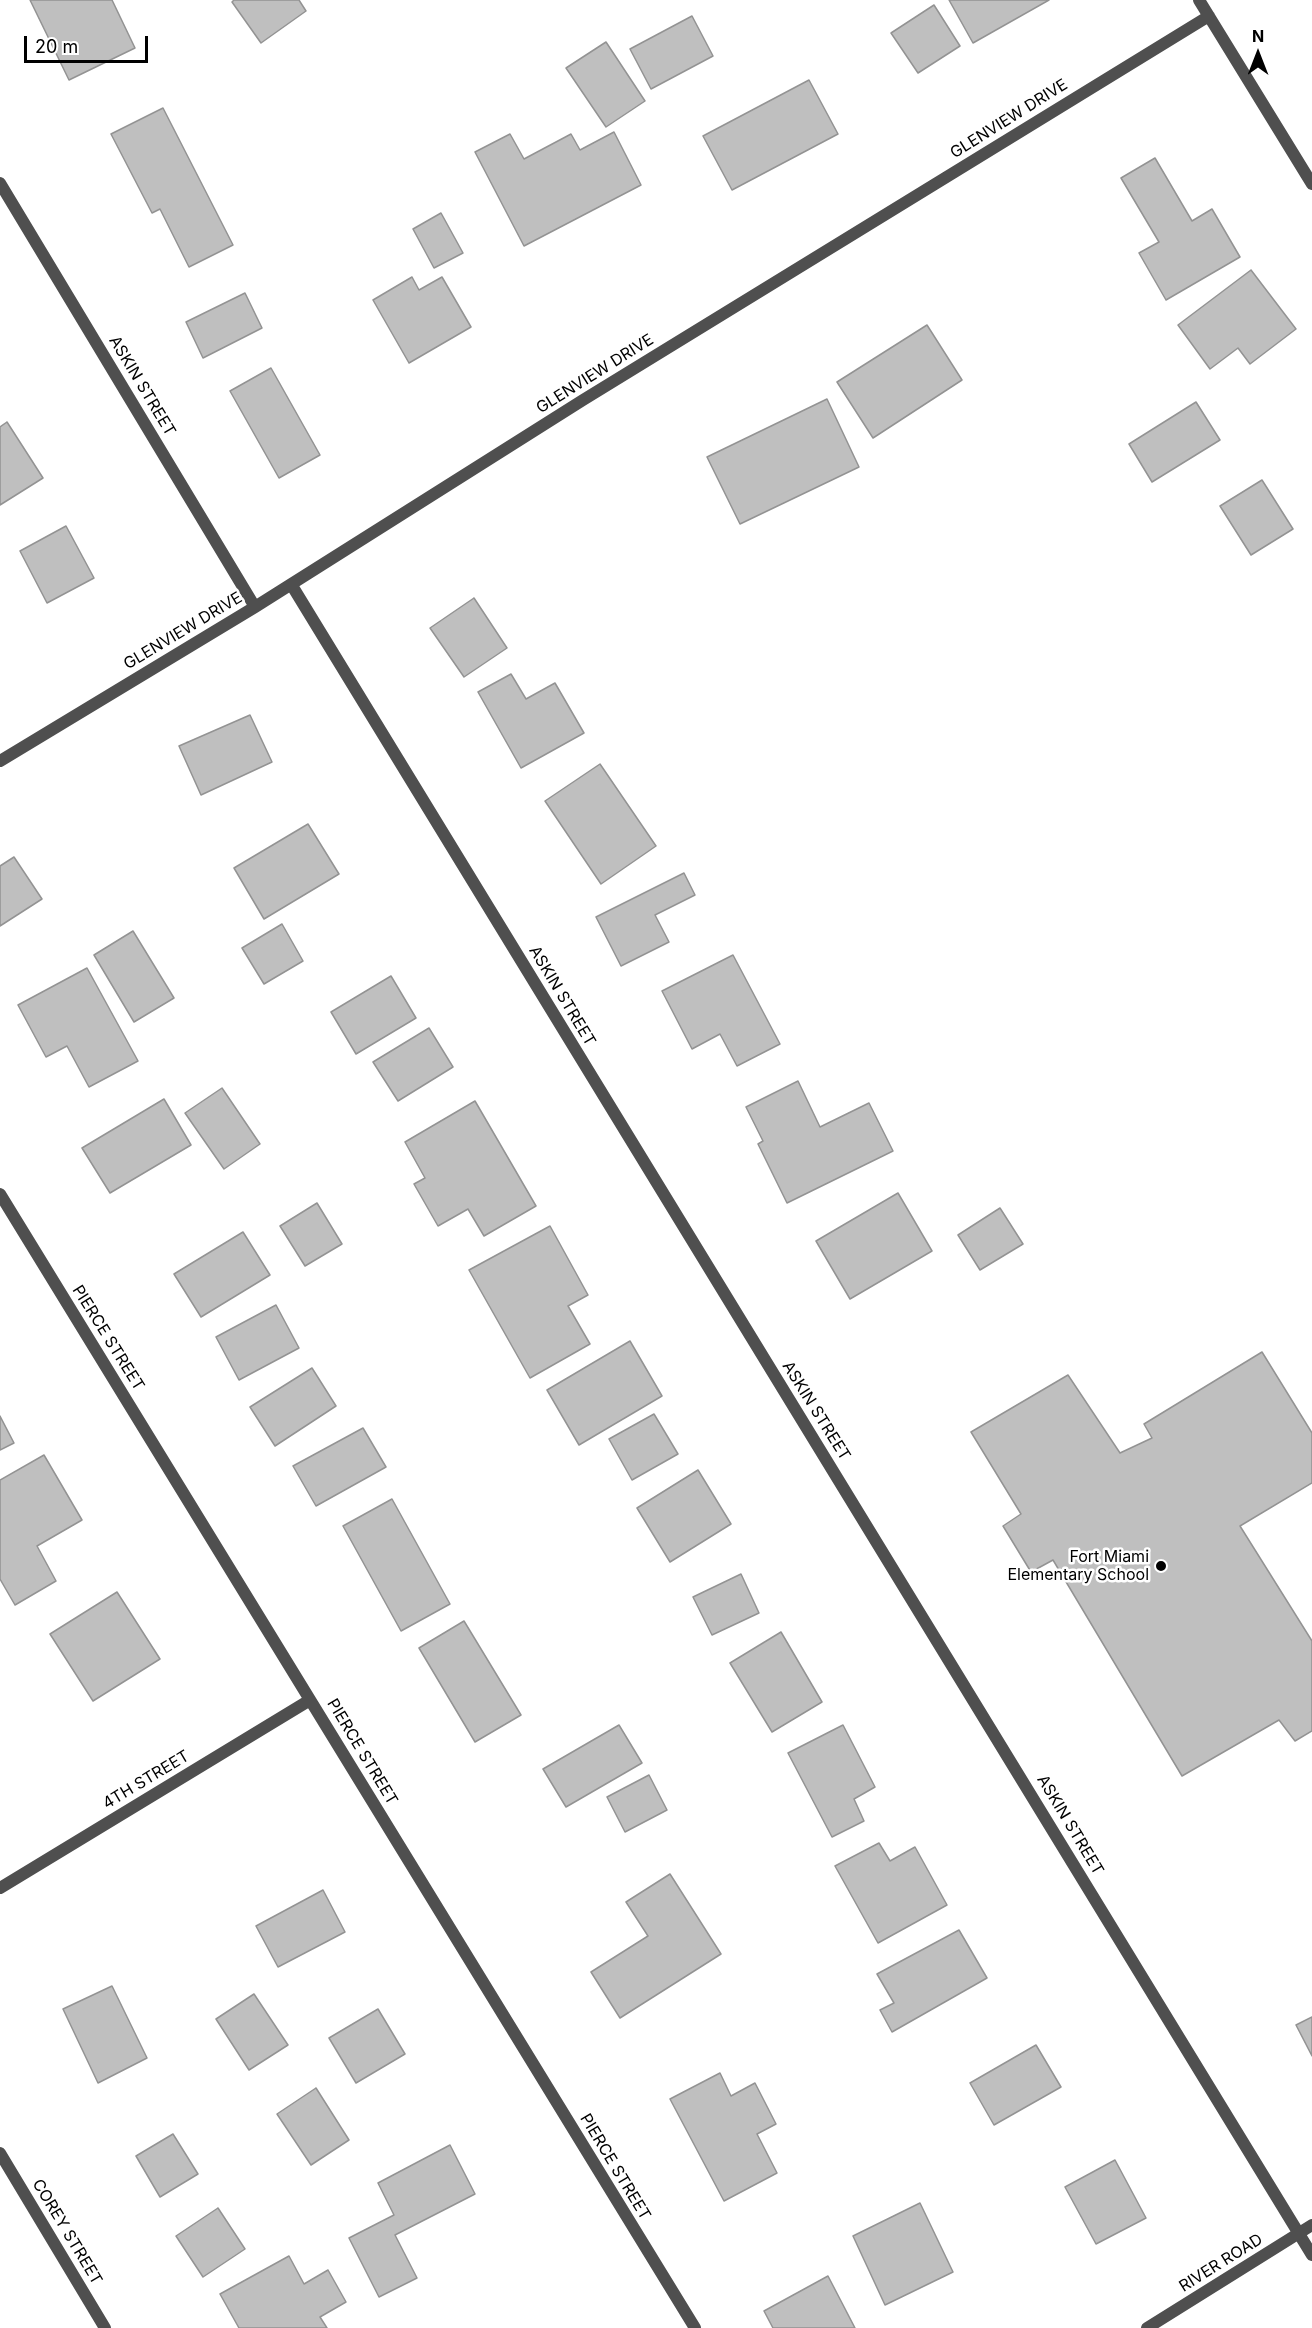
<!DOCTYPE html>
<html>
<head>
<meta charset="utf-8">
<style>
	body { margin:0 }
	#map { position:relative; width:1312px; height:2328px; overflow:hidden; background:#fff; font-family:Inter,sans-serif }
	canvas { display:block }
	.north { position:absolute; left:1228px; top:24px; width:60px; height:60px; -webkit-text-stroke:4px #fff; paint-order:stroke; rotate:0deg; font-size:16px; font-weight:700; line-height:24px; text-align:center; color:#000 }
	.north::after { content:''; display:block; margin:auto; width:21px; height:27px; background:#000; clip-path:polygon(50% 0,100% 100%,50% 72%,0 100%) }
	.scale { position:absolute; left:24px; top:36px; width:124px; height:27px; box-sizing:border-box; border:3px solid #000; border-top:0; padding-left:8px; font-size:18px; line-height:21px; white-space:nowrap; color:#000; -webkit-text-stroke:4px #fff; paint-order:stroke }
</style>
</head>
<body>
<div id="map">
<canvas width="1312" height="2328"></canvas>
<div class="north">N</div>
<div class="scale">20 m</div>
</div>
<script>
const ctx = document.querySelector('canvas').getContext('2d');
ctx.lineJoin = 'round';
function fill(path, color) {
  ctx.fillStyle = color;
  ctx.fill(path, 'evenodd');
}
function shape(rows) {
  const path = new Path2D();
  for (const r of rows) {
    path.moveTo(r[0], r[1]);
    for (let i = 2; i < r.length; i += 2) path.lineTo(r[i], r[i + 1]);
  }
  return path;
}
function strokePath(path, color, width, dash) {
  ctx.strokeStyle = color;
  ctx.lineWidth = width;
  ctx.lineCap = dash ? 'butt' : 'round';
  ctx.setLineDash(dash || []);
  ctx.stroke(path);
}
function write(font, color, halo, rows, align = 'center') {
  ctx.font = font + ' Inter,sans-serif';
  ctx.lineWidth = 5;
  ctx.setLineDash([]);
  ctx.textBaseline = 'middle';
  ctx.strokeStyle = halo;
  ctx.fillStyle = color;
  for (const [text, x, y, turn = 0] of rows) {
    ctx.save();
    ctx.translate(x, y);
    ctx.rotate((+turn || 0) * Math.PI / 180);
    ctx.textAlign = isNaN(turn) ? turn : align;
    if (halo) ctx.strokeText(text, 0, 0);
    ctx.fillText(text, 0, 0);
    ctx.restore();
  }
}
const building = shape([
	[30,0,112,0,135,48,69,80,30,0],
	[234,0,299,0,306,11,261,43,232,2,234,0],
	[949,0,1049,0,973,43,949,0],
	[934,5,960,46,918,73,891,33,934,5],
	[692,16,713,56,651,89,630,49,692,16],
	[606,42,645,101,606,127,566,68,606,42],
	[809,80,838,134,732,190,703,136,809,80],
	[163,108,233,245,189,267,160,209,152,213,111,134,163,108],
	[614,132,641,185,524,246,475,152,510,134,524,159,571,134,580,150,614,132],
	[1155,158,1192,221,1212,209,1240,257,1166,300,1139,253,1159,242,1121,178,1155,158],
	[441,213,463,253,434,268,413,229,441,213],
	[1251,270,1296,329,1250,364,1238,348,1210,369,1178,325,1251,270],
	[412,277,419,290,442,277,471,327,409,363,373,300,412,277],
	[245,293,262,328,203,358,186,322,245,293],
	[927,325,962,380,873,438,837,382,927,325],
	[271,368,320,455,279,478,230,391,271,368],
	[827,399,859,467,740,524,707,457,827,399],
	[1196,402,1220,440,1152,482,1129,444,1196,402],
	[7,422,43,478,0,505,0,427,7,422],
	[1262,480,1293,529,1251,555,1220,506,1262,480],
	[66,526,94,578,47,603,20,551,66,526],
	[474,598,507,648,464,677,430,628,474,598],
	[511,674,526,699,555,683,584,733,521,768,478,692,511,674],
	[250,715,272,762,201,795,179,746,250,715],
	[600,764,656,846,601,884,545,801,600,764],
	[308,824,339,874,264,919,234,868,308,824],
	[14,857,42,899,0,926,0,866,14,857],
	[684,873,695,895,655,915,669,942,621,966,596,917,684,873],
	[282,924,303,961,264,984,242,948,282,924],
	[133,931,174,998,134,1022,94,955,133,931],
	[733,955,780,1044,737,1066,720,1034,692,1049,662,991,733,955],
	[87,968,138,1061,89,1087,67,1046,46,1057,18,1005,87,968],
	[391,976,416,1018,356,1054,331,1012,391,976],
	[429,1028,453,1067,398,1101,373,1062,429,1028],
	[798,1081,820,1127,869,1103,893,1151,787,1203,758,1144,763,1141,746,1107,798,1081],
	[222,1088,260,1144,224,1169,185,1113,222,1088],
	[164,1099,191,1145,110,1193,82,1148,164,1099],
	[475,1101,536,1206,484,1236,468,1209,438,1226,414,1184,425,1178,405,1142,475,1101],
	[898,1193,932,1251,850,1299,816,1241,898,1193],
	[317,1203,342,1244,305,1266,280,1226,317,1203],
	[1000,1208,1023,1244,980,1270,958,1235,1000,1208],
	[550,1226,588,1295,568,1306,590,1344,530,1378,469,1270,550,1226],
	[243,1232,270,1275,201,1317,174,1274,243,1232],
	[276,1305,299,1348,239,1380,216,1337,276,1305],
	[630,1341,662,1396,579,1445,547,1390,630,1341],
	[1262,1352,1312,1433,1312,1483,1240,1526,1312,1641,1312,1731,1295,1741,1279,1720,1182,1776,1053,1560,1031,1572,1003,1526,1021,1514,971,1432,1068,1375,1120,1453,1152,1438,1144,1424,1262,1352],
	[312,1368,336,1406,275,1446,250,1407,312,1368],
	[654,1414,678,1454,632,1480,609,1439,654,1414],
	[0,1416,14,1443,0,1450,0,1416],
	[363,1428,386,1467,316,1506,293,1466,363,1428],
	[44,1455,82,1520,37,1546,56,1581,15,1605,0,1579,0,1480,44,1455],
	[698,1470,731,1524,670,1562,637,1508,698,1470],
	[392,1499,450,1604,401,1631,343,1526,392,1499],
	[741,1574,759,1613,712,1635,693,1597,741,1574],
	[117,1592,160,1659,93,1701,50,1634,117,1592],
	[464,1621,521,1715,475,1742,419,1648,464,1621],
	[781,1632,822,1702,772,1732,730,1663,781,1632],
	[619,1725,642,1763,566,1807,543,1769,619,1725],
	[843,1725,875,1787,854,1799,864,1821,832,1837,788,1753,843,1725],
	[649,1775,667,1810,625,1832,607,1797,649,1775],
	[879,1843,890,1861,915,1847,947,1905,878,1943,835,1866,879,1843],
	[670,1874,721,1954,620,2018,591,1972,648,1936,626,1902,670,1874],
	[323,1890,345,1932,278,1967,256,1926,323,1890],
	[959,1930,987,1978,892,2032,880,2010,894,2003,877,1974,959,1930],
	[112,1986,147,2058,98,2083,63,2009,112,1986],
	[254,1994,288,2045,249,2070,216,2019,254,1994],
	[378,2009,405,2054,356,2083,329,2038,378,2009],
	[1312,2017,1312,2056,1296,2025,1312,2017],
	[1036,2045,1061,2087,994,2125,970,2083,1036,2045],
	[720,2073,731,2096,755,2083,776,2124,757,2134,777,2173,724,2201,670,2099,720,2073],
	[316,2088,349,2140,311,2165,277,2114,316,2088],
	[173,2134,198,2174,160,2197,136,2156,173,2134],
	[450,2145,475,2194,395,2235,417,2278,379,2297,349,2238,394,2215,378,2183,450,2145],
	[1115,2160,1146,2218,1096,2244,1065,2187,1115,2160],
	[920,2203,953,2272,885,2305,853,2236,920,2203],
	[218,2208,245,2249,203,2277,176,2236,218,2208],
	[289,2256,304,2284,328,2270,346,2302,320,2317,327,2328,239,2328,220,2294,289,2256],
	[828,2276,855,2328,773,2328,764,2311,828,2276]
]);
const minor = shape([
	[1199,0,1312,184],
	[0,183,255,607],
	[291,584,1312,2255],
	[0,761,255,607,583,400,1209,16],
	[0,1194,695,2328],
	[0,1888,310,1700],
	[0,2153,105,2328]
]);
const tertiary = shape([
	[1147,2328,1312,2225]
]);
const markers = [
	[1161,1566,6,"#000"]
];
const streetNames = [
	["GLENVIEW DRIVE",1009,119,-32],
	["GLENVIEW DRIVE",595,374,-32],
	["ASKIN STREET",142,386,59],
	["GLENVIEW DRIVE",183,631,-31],
	["ASKIN STREET",562,996,59],
	["PIERCE STREET",108,1338,58],
	["ASKIN STREET",816,1411,58],
	["PIERCE STREET",362,1752,59],
	["4TH STREET",146,1780,-31],
	["ASKIN STREET",1070,1825,59],
	["PIERCE STREET",615,2167,59],
	["COREY STREET",67,2232,59],
	["RIVER ROAD",1221,2263,-32]
];
const poiNames = [
	["Fort Miami",1149,1557],
	["Elementary School",1149,1575]
];
fill(building, '#bfbfbf');
strokePath(building, '#939393', 1.5);
strokePath(minor, '#4f4f4f', 12);
strokePath(tertiary, '#4f4f4f', 12);
for (const [x, y, r, color] of markers) {
  const dot = new Path2D();
  dot.arc(x, y, r, 0, 2 * Math.PI);
  ctx.fillStyle = color;
  ctx.fill(dot);
  strokePath(dot, '#fff', 2);
}
write('16px', '#000', '#fff', streetNames);
write('16px', '#000', '#fff', poiNames, 'right');
</script>
</body>
</html>
